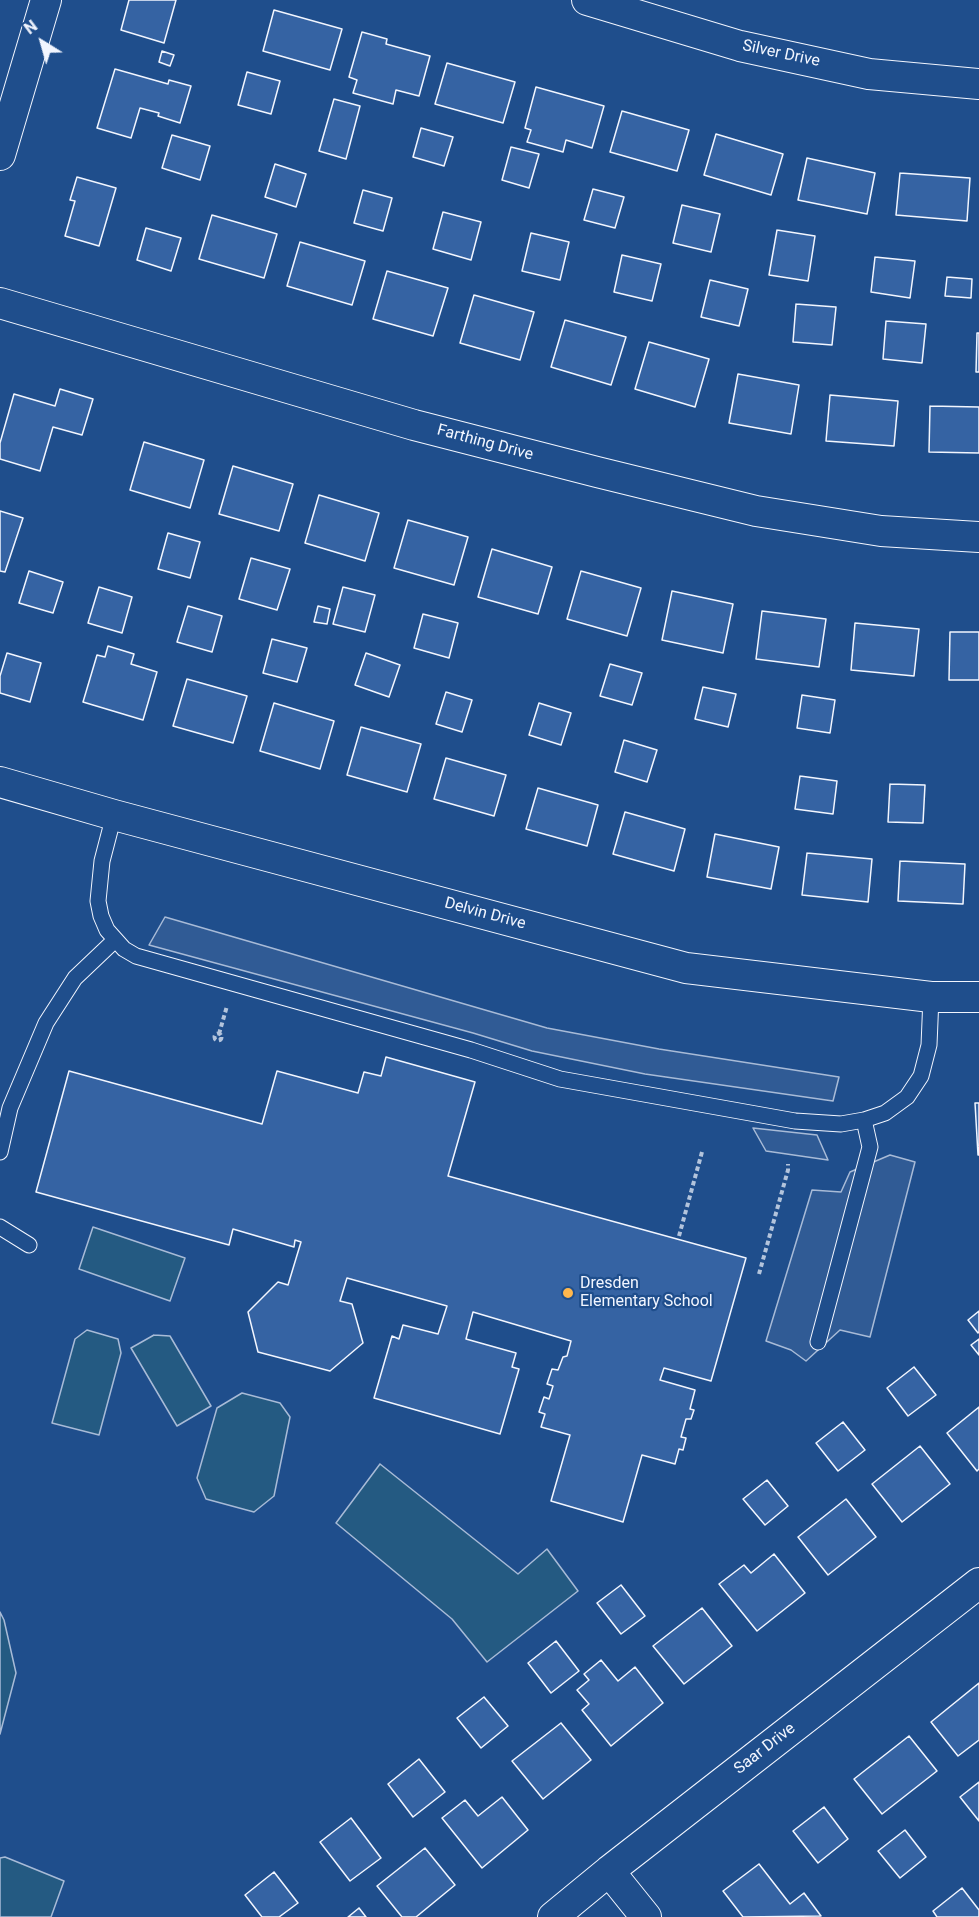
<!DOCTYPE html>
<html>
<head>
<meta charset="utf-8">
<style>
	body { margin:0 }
	#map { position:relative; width:979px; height:1917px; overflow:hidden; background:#1f4e8c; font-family:Roboto,sans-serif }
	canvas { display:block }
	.north { position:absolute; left:12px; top:12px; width:60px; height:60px; -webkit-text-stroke:4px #1f4e8c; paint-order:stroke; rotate:323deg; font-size:16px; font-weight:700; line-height:24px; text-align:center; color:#f2f6ff }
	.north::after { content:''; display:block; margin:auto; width:21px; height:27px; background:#f2f6ff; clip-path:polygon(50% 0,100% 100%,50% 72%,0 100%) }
</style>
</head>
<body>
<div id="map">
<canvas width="979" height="1917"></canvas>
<div class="north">N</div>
</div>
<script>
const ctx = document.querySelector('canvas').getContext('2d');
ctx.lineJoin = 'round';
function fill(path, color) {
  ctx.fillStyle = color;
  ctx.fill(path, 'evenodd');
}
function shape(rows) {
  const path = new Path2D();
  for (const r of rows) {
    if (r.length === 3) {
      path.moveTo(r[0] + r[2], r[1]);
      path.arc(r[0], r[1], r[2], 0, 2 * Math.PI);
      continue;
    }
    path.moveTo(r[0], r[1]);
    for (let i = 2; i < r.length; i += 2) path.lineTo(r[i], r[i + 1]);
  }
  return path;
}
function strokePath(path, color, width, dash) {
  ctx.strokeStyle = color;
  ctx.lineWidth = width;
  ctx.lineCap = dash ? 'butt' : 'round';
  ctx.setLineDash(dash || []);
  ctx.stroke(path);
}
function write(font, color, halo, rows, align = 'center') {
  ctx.font = font + ' Roboto,sans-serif';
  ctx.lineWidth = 4.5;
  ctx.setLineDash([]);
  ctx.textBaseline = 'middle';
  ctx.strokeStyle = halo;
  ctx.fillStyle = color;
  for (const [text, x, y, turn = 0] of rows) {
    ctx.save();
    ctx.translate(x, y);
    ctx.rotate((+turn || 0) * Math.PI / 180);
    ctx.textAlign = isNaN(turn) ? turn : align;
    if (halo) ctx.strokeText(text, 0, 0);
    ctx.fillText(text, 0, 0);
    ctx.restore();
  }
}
const green = shape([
	[93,1227,185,1258,170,1301,79,1269,93,1227],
	[87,1330,118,1339,121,1353,99,1435,52,1423,75,1339,87,1330],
	[154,1335,170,1336,211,1406,177,1426,131,1348,154,1335],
	[242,1393,280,1403,290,1417,274,1496,254,1512,206,1499,197,1478,217,1408,242,1393],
	[380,1464,518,1574,547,1549,578,1591,487,1662,452,1619,336,1523,380,1464],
	[0,1612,4,1620,16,1673,0,1734,0,1612],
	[5,1857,64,1881,51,1917,0,1917,0,1858,5,1857]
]);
const parking = shape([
	[165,917,547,1028,659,1049,839,1077,833,1101,645,1074,532,1051,473,1033,149,945,165,917],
	[753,1128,817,1135,828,1160,766,1151,753,1128],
	[890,1155,915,1162,870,1337,840,1330,806,1361,791,1350,766,1341,812,1190,841,1192,850,1172,890,1155]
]);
const building = shape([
	[129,0,176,0,164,43,121,30,129,0],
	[274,10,342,29,330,70,263,51,274,10],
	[362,32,387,39,386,44,430,56,419,96,396,90,393,104,353,93,357,80,349,77,362,32],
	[162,51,174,55,170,66,159,62,162,51],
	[447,63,515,82,503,123,435,104,447,63],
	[115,69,168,84,169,80,191,86,180,123,158,116,159,113,140,108,131,138,97,128,115,69],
	[247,72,280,81,271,114,238,105,247,72],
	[536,87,604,106,592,148,566,140,563,152,527,142,531,130,525,128,536,87],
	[334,99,360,106,346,159,319,151,334,99],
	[622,111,689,130,677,171,610,152,622,111],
	[421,128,453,137,444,166,413,157,421,128],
	[716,134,783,154,771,195,704,175,716,134],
	[172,135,210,146,200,180,162,168,172,135],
	[511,147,539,154,529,188,502,180,511,147],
	[807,158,875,173,867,214,798,200,807,158],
	[275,164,306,174,296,207,265,197,275,164],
	[900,173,970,178,967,221,896,215,900,173],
	[77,177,116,188,99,246,65,236,75,201,70,200,77,177],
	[593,189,624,197,615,228,584,220,593,189],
	[363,190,392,198,383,231,354,223,363,190],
	[682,205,720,214,711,252,673,243,682,205],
	[443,212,481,222,471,260,433,249,443,212],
	[212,215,277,234,264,278,199,259,212,215],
	[146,228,181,238,171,271,137,260,146,228],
	[777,230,815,236,808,281,769,275,777,230],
	[531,233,569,242,560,280,522,271,531,233],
	[300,242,365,261,352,305,287,286,300,242],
	[622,255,661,264,652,301,614,292,622,255],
	[875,257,915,261,910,298,871,292,875,257],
	[387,271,448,288,433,336,373,319,387,271],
	[947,277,972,279,971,298,945,296,947,277],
	[710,280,748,289,739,326,701,317,710,280],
	[474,295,534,312,520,360,460,343,474,295],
	[796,304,836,307,832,345,793,342,796,304],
	[565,320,626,337,611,385,551,367,565,320],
	[886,321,926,324,922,363,883,359,886,321],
	[977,333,979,333,979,372,976,372,977,333],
	[649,342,709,359,695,407,635,389,649,342],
	[738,374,799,385,791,434,729,423,738,374],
	[60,389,93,399,82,435,53,427,40,471,0,459,0,443,14,394,55,406,60,389],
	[830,395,898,401,894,446,826,441,830,395],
	[930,406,979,407,979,453,929,452,930,406],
	[144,442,204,460,190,508,130,490,144,442],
	[233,466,293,484,279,531,219,514,233,466],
	[319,495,379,513,365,561,305,543,319,495],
	[0,511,23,518,5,572,0,571,0,511],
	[408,520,468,537,454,585,394,568,408,520],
	[168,533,200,542,190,578,158,569,168,533],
	[492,549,552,567,538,614,478,597,492,549],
	[251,558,290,569,277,610,239,599,251,558],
	[29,571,63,582,53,613,19,603,29,571],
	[581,571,641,588,627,636,567,619,581,571],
	[99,587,132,597,122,633,88,623,99,587],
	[343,587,375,595,365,632,333,624,343,587],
	[672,591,733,604,723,653,662,640,672,591],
	[188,606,222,616,212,652,177,642,188,606],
	[318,606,330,609,327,624,314,622,318,606],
	[762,611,826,619,819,667,756,659,762,611],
	[423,614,458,623,449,658,414,648,423,614],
	[855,623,919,629,914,676,851,670,855,623],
	[950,632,979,632,979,680,949,680,950,632],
	[272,639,307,648,297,682,263,673,272,639],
	[108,646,134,654,131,664,157,672,143,720,83,702,97,655,105,657,108,646],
	[7,653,41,663,30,702,0,693,0,676,7,653],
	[366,653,400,665,389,697,355,685,366,653],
	[610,664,642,673,632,705,600,696,610,664],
	[187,679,247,696,233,743,173,726,187,679],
	[703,687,736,694,728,727,695,719,703,687],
	[446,692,472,700,462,732,436,724,446,692],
	[802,695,835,700,830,733,797,728,802,695],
	[274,703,334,721,320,769,260,751,274,703],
	[539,703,571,713,561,745,529,735,539,703],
	[361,727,421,744,407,792,347,775,361,727],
	[624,740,657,750,647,782,615,772,624,740],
	[446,758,506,775,494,816,434,799,446,758],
	[800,776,837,781,833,814,795,809,800,776],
	[890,784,925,785,923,823,888,822,890,784],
	[538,788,598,805,587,846,526,829,538,788],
	[625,812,685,829,674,871,613,854,625,812],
	[715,834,779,847,771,889,707,877,715,834],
	[807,853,872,859,868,902,802,895,807,853],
	[900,861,965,864,963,904,898,901,900,861],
	[386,1057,475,1082,448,1176,746,1258,711,1381,664,1368,660,1380,695,1390,690,1409,694,1410,691,1419,686,1419,681,1437,686,1438,683,1450,679,1449,675,1464,642,1455,623,1522,551,1501,570,1435,541,1427,545,1414,539,1412,544,1397,549,1399,553,1386,547,1384,552,1369,558,1370,563,1357,567,1356,571,1341,473,1312,466,1339,516,1353,512,1367,519,1369,500,1434,374,1398,392,1336,399,1339,403,1325,438,1334,447,1306,347,1278,340,1301,352,1304,363,1343,330,1371,258,1352,248,1312,278,1282,288,1285,301,1242,295,1240,294,1247,233,1229,229,1245,36,1192,69,1071,262,1124,277,1071,358,1093,364,1072,381,1076,386,1057],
	[975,1103,979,1103,979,1155,978,1155,975,1103],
	[979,1311,979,1332,978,1333,968,1320,979,1311],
	[979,1339,979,1355,971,1345,979,1339],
	[914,1367,936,1395,908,1416,887,1388,914,1367],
	[979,1407,979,1469,977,1471,947,1433,979,1407],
	[843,1422,865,1450,838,1471,816,1443,843,1422],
	[920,1446,950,1484,902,1522,872,1484,920,1446],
	[767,1480,788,1506,765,1525,743,1499,767,1480],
	[846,1499,876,1537,828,1575,798,1537,846,1499],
	[774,1554,805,1593,757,1631,719,1584,744,1565,751,1573,774,1554],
	[621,1585,645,1616,621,1634,597,1603,621,1585],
	[702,1608,732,1646,684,1684,653,1646,702,1608],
	[556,1641,579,1671,551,1693,528,1663,556,1641],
	[601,1660,618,1681,635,1667,663,1703,611,1746,582,1710,589,1704,577,1690,589,1680,584,1674,601,1660],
	[979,1683,979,1740,958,1756,931,1722,979,1683],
	[484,1697,508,1726,481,1748,457,1718,484,1697],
	[561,1723,591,1760,543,1799,512,1761,561,1723],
	[909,1736,937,1771,882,1814,854,1779,909,1736],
	[419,1759,445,1792,413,1817,388,1784,419,1759],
	[979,1782,979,1821,960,1797,979,1782],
	[502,1797,528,1830,482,1868,442,1818,465,1800,478,1816,502,1797],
	[824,1807,848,1839,818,1863,793,1831,824,1807],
	[351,1818,381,1858,350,1881,320,1842,351,1818],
	[905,1830,926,1857,900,1878,878,1851,905,1830],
	[425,1848,455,1885,416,1917,402,1917,377,1886,425,1848],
	[759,1864,790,1904,804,1893,821,1916,743,1917,723,1891,759,1864],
	[274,1872,298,1903,279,1917,262,1917,245,1895,274,1872],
	[962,1888,979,1910,979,1917,937,1917,933,1911,962,1888],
	[359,1908,366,1917,348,1917,359,1908]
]);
const path = shape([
	[218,1037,3.5],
	[219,1034,227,1006],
	[679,1236,702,1152],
	[759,1274,788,1170,788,1164]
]);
const service = shape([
	[114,815,102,861,98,901,101,916,107,930,124,949,136,956,471,1050,560,1079,795,1121,841,1124,864,1120,885,1113,907,1097,921,1076,929,1045,931,997],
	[0,1152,10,1108,46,1023,75,978,115,940],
	[0,1227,29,1245],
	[818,1342,870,1147,864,1120]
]);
const minor = shape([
	[587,0,740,46,869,74,979,84],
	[0,155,46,0],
	[0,303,414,425,597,472,756,511,881,531,979,537],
	[0,782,114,815,686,968,931,997,979,997],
	[609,1871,646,1917],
	[553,1917,609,1871,979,1583]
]);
const markers = [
	[568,1293,6,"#ffb74d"]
];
const streetNames = [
	["Silver Drive",781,54,12],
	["Farthing Drive",485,443,15],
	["Delvin Drive",485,914,15],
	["Saar Drive",765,1749,-38]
];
const poiNames = [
	["Dresden",580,1284],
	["Elementary School",580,1302]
];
fill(green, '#245a82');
strokePath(green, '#a8bbd7', 1.5);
fill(parking, '#305b95');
strokePath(parking, '#a8bbd7', 1.5);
fill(building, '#3563a3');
strokePath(building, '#f2f6ff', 1.5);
strokePath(service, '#f2f6ff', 17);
strokePath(minor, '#f2f6ff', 32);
strokePath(path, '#b3c4dc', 4, [4.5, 3]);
strokePath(service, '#1f4e8c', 15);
strokePath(minor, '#1f4e8c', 30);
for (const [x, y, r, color] of markers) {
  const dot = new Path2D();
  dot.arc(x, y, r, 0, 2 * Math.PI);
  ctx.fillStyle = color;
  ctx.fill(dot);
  strokePath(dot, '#1f4e8c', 2);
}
write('16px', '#f2f6ff', '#1f4e8c', streetNames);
write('16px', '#f2f6ff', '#1f4e8c', poiNames, 'left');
</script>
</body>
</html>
